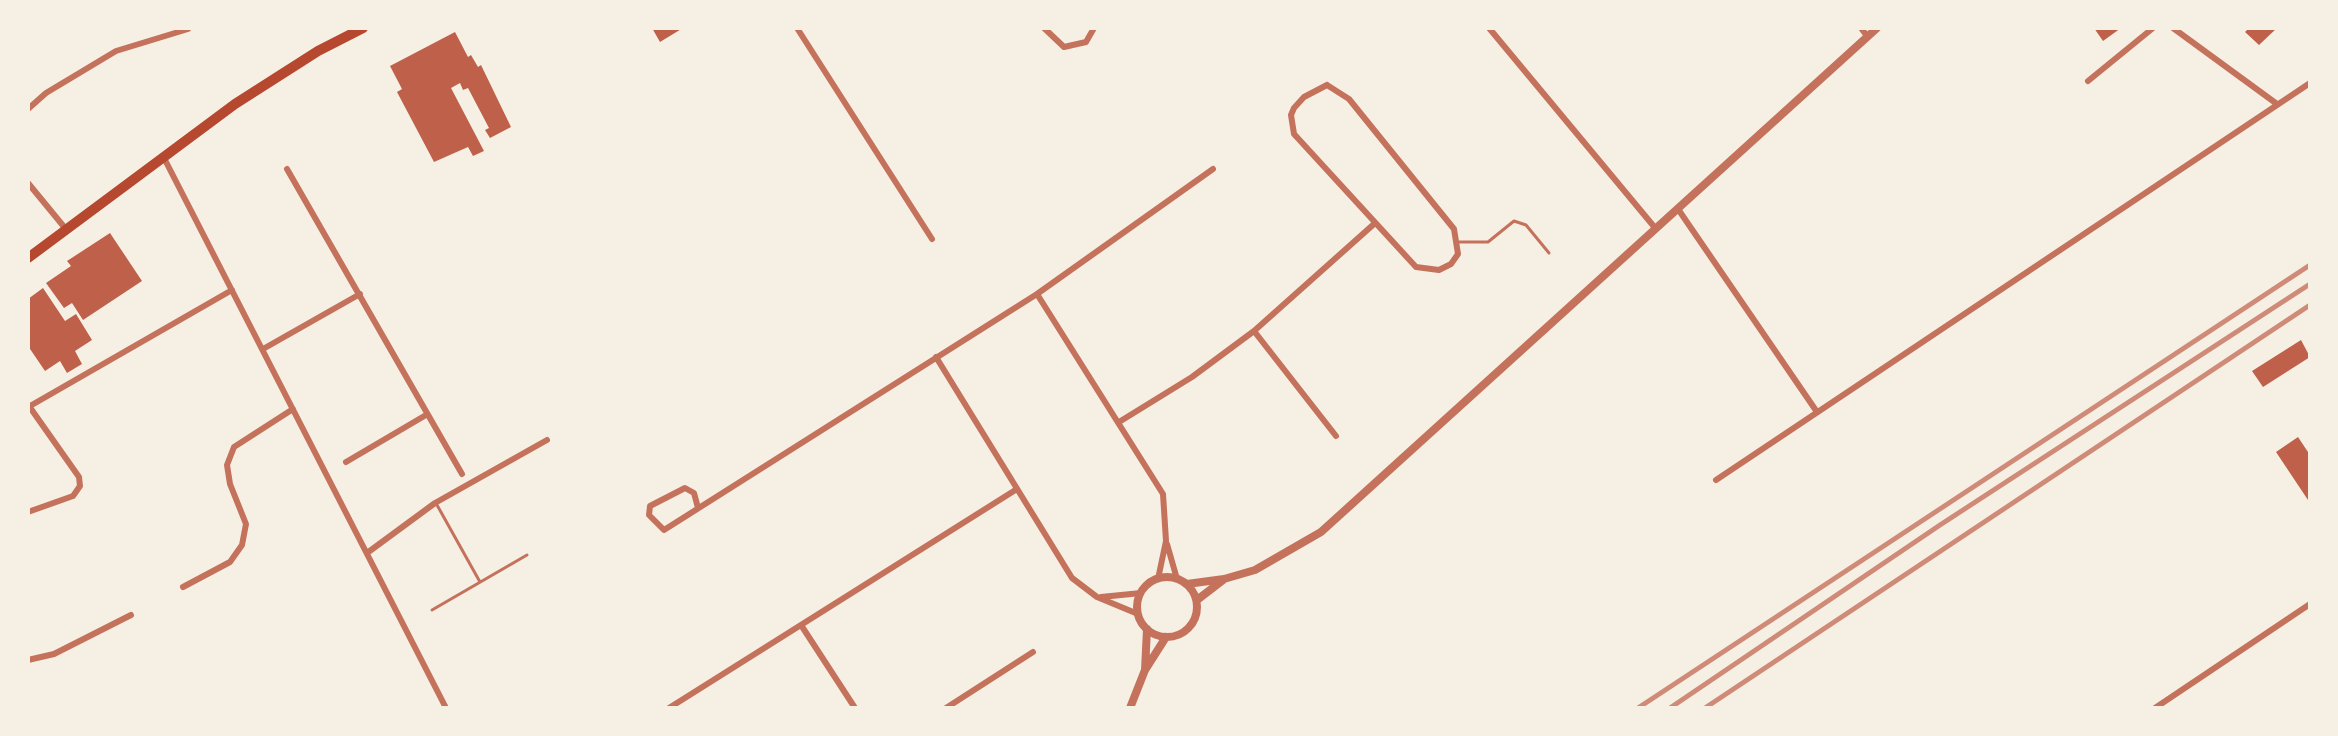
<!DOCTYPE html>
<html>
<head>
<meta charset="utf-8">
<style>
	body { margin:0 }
	#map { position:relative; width:2338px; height:736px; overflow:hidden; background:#f6efe4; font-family:Commissioner,sans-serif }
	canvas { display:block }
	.frame { position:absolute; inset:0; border:30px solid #f6efe4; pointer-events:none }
</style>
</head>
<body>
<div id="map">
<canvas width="2338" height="736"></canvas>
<div class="frame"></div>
</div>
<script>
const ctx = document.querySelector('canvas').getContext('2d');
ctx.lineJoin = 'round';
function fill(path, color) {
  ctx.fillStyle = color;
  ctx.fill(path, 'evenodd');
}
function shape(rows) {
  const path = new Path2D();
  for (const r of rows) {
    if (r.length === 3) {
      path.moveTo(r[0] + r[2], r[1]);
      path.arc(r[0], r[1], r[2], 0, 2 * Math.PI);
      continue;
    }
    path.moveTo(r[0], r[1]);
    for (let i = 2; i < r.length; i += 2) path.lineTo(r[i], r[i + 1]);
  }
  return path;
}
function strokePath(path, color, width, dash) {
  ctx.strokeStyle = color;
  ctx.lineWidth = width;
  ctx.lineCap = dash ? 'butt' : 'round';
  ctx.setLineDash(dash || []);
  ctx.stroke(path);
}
const building = shape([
	[652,28,683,28,660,42],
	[2094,28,2121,28,2103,41],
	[2249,28,2277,28,2259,45,2245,32],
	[455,32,468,57,471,55,478,67,481,65,511,127,490,138,485,130,489,128,468,88,463,90,460,83,451,88,484,151,473,156,468,147,434,162,397,92,402,89,390,66],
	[110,233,142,281,83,320,72,303,64,308,46,283,71,266,67,261],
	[43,288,65,321,76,314,92,340,75,351,82,364,67,373,60,361,45,371,28,346,28,299],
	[2301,340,2310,357,2263,387,2252,371],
	[2298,437,2310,455,2310,503,2276,452]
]);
const service = shape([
	[1459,242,1488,242,1514,221,1526,225,1549,253],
	[437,505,480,582],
	[432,610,527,555]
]);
const minor = shape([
	[797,28,932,239],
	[1044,28,1064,47,1086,42,1094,28],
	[1489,28,1656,229],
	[1861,28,1867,36],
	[2173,28,2277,104],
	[2088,81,2153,28],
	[1327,85,1349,99,1454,229,1458,254,1451,264,1439,270,1416,267,1294,134,1291,115,1294,108,1304,97,1327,85],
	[28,109,46,93,116,51,188,29],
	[163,156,446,708],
	[287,169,462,474],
	[28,183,65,228],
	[1678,209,1817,412],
	[1037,294,1213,169],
	[1254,331,1336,436],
	[263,349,360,294],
	[936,357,1072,578,1097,597,1138,614],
	[30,406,232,290],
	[1119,422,1192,377,1254,331,1374,224],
	[346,462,426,415],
	[1716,480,2310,83],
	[698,508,694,493,685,488,650,506,649,515,664,530,1037,294,1163,494,1166,541,1158,579],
	[28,512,73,496,80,486,79,477,29,406],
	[1167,544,1177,579],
	[367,553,435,503,547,440],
	[183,587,230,562,242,545,246,524,230,484,227,465,234,447,293,409],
	[1101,597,1141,593],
	[801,625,855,708],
	[28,660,54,654,131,615],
	[669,708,1017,489],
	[946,708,1033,652],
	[2155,708,2310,604]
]);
const tertiary = shape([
	[1167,607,30],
	[1187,584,1224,579,1255,570,1321,532,1877,28],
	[1197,600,1223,580],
	[1145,670,1147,629],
	[1130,708,1145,670,1166,637]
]);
const primary = shape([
	[28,258,235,104,318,51,363,28]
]);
const rail = shape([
	[1638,708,2310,265],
	[1670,708,1940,525,2310,284],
	[1705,708,2310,305]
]);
fill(building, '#bf614a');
strokePath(service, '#c5725c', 3);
strokePath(minor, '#c5725c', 6);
strokePath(tertiary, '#c5725c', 8);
strokePath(primary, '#b5482f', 10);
strokePath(rail, '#cf8b77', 5);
</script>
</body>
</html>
